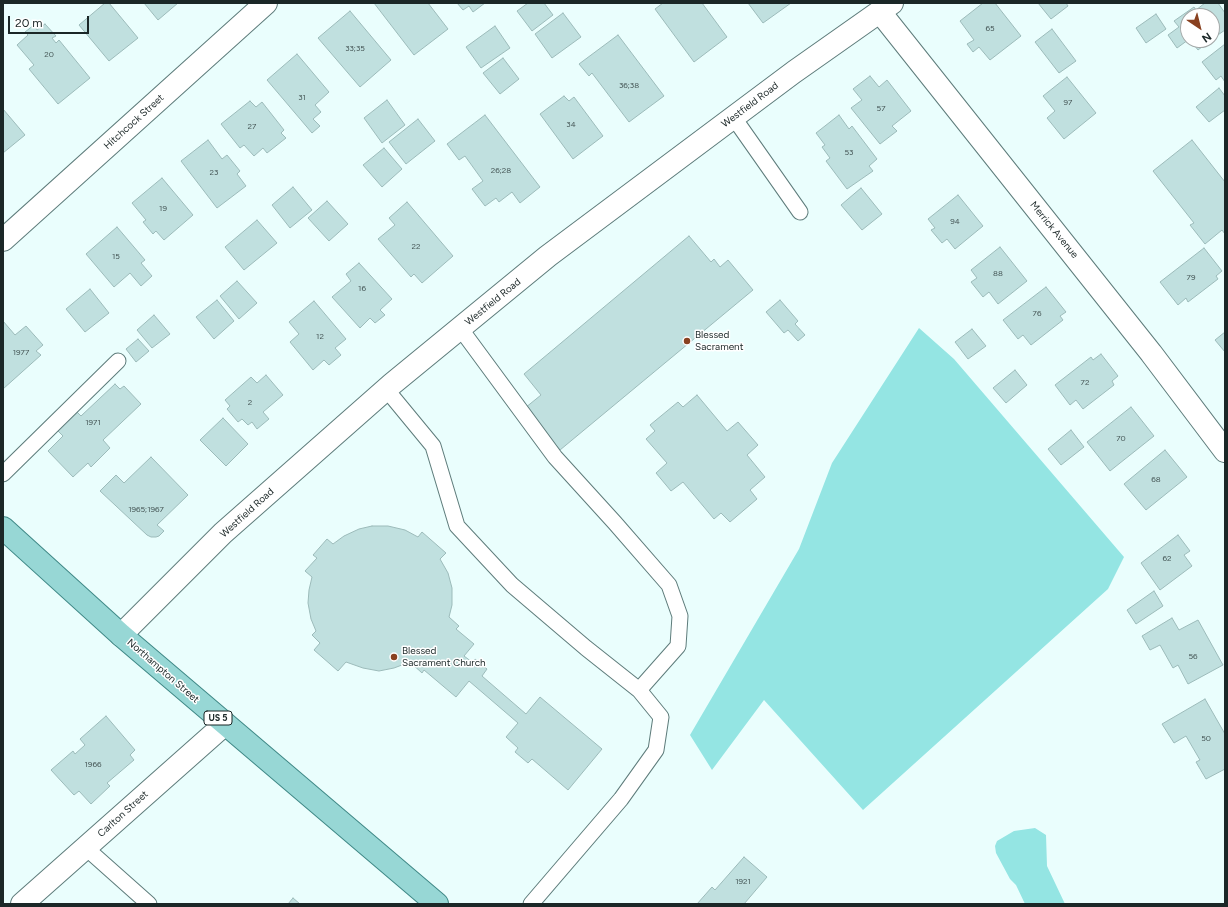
<!DOCTYPE html>
<html>
<head>
<meta charset="utf-8">
<style>
	body { margin:0 }
	#map { position:relative; width:1228px; height:907px; overflow:hidden; background:#eafefd; font-family:Figtree,sans-serif }
	canvas { display:block }
	.frame { position:absolute; inset:0; border:4px solid #1b2727; pointer-events:none }
	.north { position:absolute; left:1180px; top:8px; width:40px; height:40px; box-sizing:border-box; background:#fff; border:1px solid #a4a9a9; border-radius:50%; rotate:145deg; font-size:11px; font-weight:700; line-height:16px; text-align:center; color:#1b2727 }
	.north::after { content:''; display:block; margin:auto; width:14px; height:18px; background:#894120; clip-path:polygon(50% 0,100% 100%,50% 72%,0 100%) }
	.scale { position:absolute; left:8px; top:16px; width:81px; height:18px; box-sizing:border-box; border:2px solid #1b2727; border-top:0; padding-left:5px; font-size:12px; line-height:14px; white-space:nowrap; color:#1b2727; -webkit-text-stroke:3px #fff; paint-order:stroke }
</style>
</head>
<body>
<div id="map">
<canvas width="1228" height="907"></canvas>
<div class="frame"></div>
<div class="north">N</div>
<div class="scale">20 m</div>
</div>
<script>
const ctx = document.querySelector('canvas').getContext('2d');
ctx.lineJoin = 'round';
function fill(path, color) {
  ctx.fillStyle = color;
  ctx.fill(path, 'evenodd');
}
function shape(rows) {
  const path = new Path2D();
  for (const r of rows) {
    path.moveTo(r[0], r[1]);
    for (let i = 2; i < r.length; i += 2) path.lineTo(r[i], r[i + 1]);
  }
  return path;
}
function strokePath(path, color, width, dash) {
  ctx.strokeStyle = color;
  ctx.lineWidth = width;
  ctx.lineCap = dash ? 'butt' : 'round';
  ctx.setLineDash(dash || []);
  ctx.stroke(path);
}
function write(font, color, halo, rows, align = 'center') {
  ctx.font = font + ' Figtree,sans-serif';
  ctx.lineWidth = 3;
  ctx.setLineDash([]);
  ctx.textBaseline = 'middle';
  ctx.strokeStyle = halo;
  ctx.fillStyle = color;
  for (const [text, x, y, turn = 0] of rows) {
    ctx.save();
    ctx.translate(x, y);
    ctx.rotate((+turn || 0) * Math.PI / 180);
    ctx.textAlign = isNaN(turn) ? turn : align;
    if (halo) ctx.strokeText(text, 0, 0);
    ctx.fillText(text, 0, 0);
    ctx.restore();
  }
}
const green = shape([
	[919,328,954,359,1124,557,1108,589,863,810,764,700,712,770,690,735,799,549,832,463],
	[1035,828,1046,835,1047,866,1065,904,1025,904,1016,885,1010,879,996,853,995,846,997,841,1014,831]
]);
const building = shape([
	[105,3,109,3,138,38,109,61,79,25,105,3],
	[144,3,178,3,158,20,144,3],
	[374,3,428,3,448,29,414,55,374,3],
	[457,3,485,3,473,12,469,6,463,10,457,3],
	[528,3,544,3,553,15,532,31,517,11,528,3],
	[663,3,702,3,727,37,694,62,655,9,663,3],
	[748,3,791,3,763,23,748,3],
	[983,3,995,3,1021,36,990,60,979,47,973,52,967,44,974,40,960,21,983,3],
	[1038,3,1066,3,1068,6,1051,19,1038,3],
	[1205,3,1218,3,1225,13,1225,30,1212,39,1212,16,1188,16,1188,40,1177,48,1168,35,1179,27,1174,21,1194,7,1196,10,1205,3],
	[350,11,391,60,360,87,318,38,350,11],
	[563,13,581,37,552,58,535,34,563,13],
	[1156,14,1166,29,1146,43,1136,28,1156,14],
	[45,24,56,36,52,38,56,43,59,40,90,78,58,104,29,69,34,65,17,45,28,35,25,32,34,25,37,30,45,24],
	[495,26,510,48,481,68,466,47,495,26],
	[1052,29,1076,61,1059,73,1035,42,1052,29],
	[618,35,664,96,629,122,592,73,589,76,579,64,618,35],
	[1190,40,1211,40,1198,50,1190,40],
	[1225,44,1225,82,1221,76,1216,80,1202,62,1225,44],
	[297,54,329,92,315,105,321,112,313,119,320,126,312,133,267,80,297,54],
	[503,58,519,79,500,94,483,73,503,58],
	[870,76,879,87,887,80,911,111,892,126,897,131,880,144,851,108,862,100,853,89,870,76],
	[1067,77,1096,113,1064,139,1047,118,1055,111,1043,96,1067,77],
	[1219,88,1225,96,1225,110,1209,122,1196,107,1219,88],
	[564,96,569,101,574,97,603,136,573,159,540,114,564,96],
	[387,100,405,125,382,143,364,118,387,100],
	[250,101,256,107,262,102,284,130,281,133,286,138,267,153,263,148,254,156,244,145,240,148,221,124,250,101],
	[3,109,25,135,3,153,3,109],
	[485,115,540,187,520,203,512,192,499,202,496,198,485,206,472,189,483,181,465,156,459,160,447,144,485,115],
	[839,115,849,129,852,126,877,159,869,166,873,171,847,189,826,161,830,158,822,147,825,145,816,133,839,115],
	[418,119,435,141,406,164,389,142,418,119],
	[208,140,222,159,227,155,240,171,237,174,246,186,217,208,181,161,208,140],
	[1192,140,1225,182,1225,234,1222,230,1205,244,1190,225,1194,223,1153,171,1192,140],
	[384,148,402,169,382,187,363,165,384,148],
	[162,178,193,215,164,240,156,231,153,234,143,222,146,220,132,203,162,178],
	[293,187,312,210,290,228,272,205,293,187],
	[861,188,882,214,862,230,841,205,861,188],
	[958,195,983,226,955,249,947,239,942,243,931,230,935,228,928,219,958,195],
	[327,201,348,224,329,241,308,218,327,201],
	[407,202,453,256,422,283,414,274,411,277,378,239,395,225,389,218,407,202],
	[257,220,277,243,244,270,225,247,257,220],
	[117,227,145,260,141,263,152,276,141,286,130,273,114,287,86,254,117,227],
	[689,236,711,262,714,259,720,267,728,260,753,290,560,450,525,408,541,395,524,374,689,236],
	[1000,247,1027,281,998,304,989,292,983,297,971,282,977,278,971,270,1000,247],
	[1204,248,1222,271,1216,276,1218,279,1188,302,1186,298,1178,305,1160,282,1204,248],
	[359,263,392,299,380,310,385,315,375,323,370,318,360,328,332,297,351,281,346,274,359,263],
	[237,281,257,303,239,319,220,296,237,281],
	[1046,287,1066,312,1060,316,1063,320,1031,345,1023,335,1018,339,1003,320,1046,287],
	[90,289,109,313,85,332,66,309,90,289],
	[217,300,234,321,214,339,196,317,217,300],
	[780,300,798,321,795,324,805,335,798,341,788,330,784,333,766,312,780,300],
	[314,301,346,339,335,348,341,355,329,365,324,360,313,370,290,342,299,334,289,322,314,301],
	[154,315,170,334,152,348,137,330,154,315],
	[3,321,15,335,26,326,43,345,36,351,41,355,3,389,3,321],
	[972,329,986,346,968,359,955,342,972,329],
	[1225,332,1225,352,1215,340,1225,332],
	[138,339,149,351,136,362,126,349,138,339],
	[1101,354,1118,376,1112,381,1114,385,1083,409,1076,400,1070,405,1055,385,1091,357,1093,360,1101,354],
	[1015,370,1027,385,1006,403,993,388,1015,370],
	[266,375,283,395,263,412,269,419,257,429,252,422,248,425,242,419,238,422,227,409,230,406,225,400,251,377,257,383,266,375],
	[115,384,120,389,124,386,141,404,103,440,110,448,91,467,88,463,73,477,48,451,63,436,58,431,77,412,81,416,115,384],
	[697,395,727,431,738,422,758,445,747,455,765,477,750,490,757,499,730,522,721,513,714,519,683,482,671,491,656,473,667,463,646,439,655,431,650,425,678,402,683,407,697,395],
	[1131,407,1154,436,1110,471,1087,442,1131,407],
	[223,418,248,444,226,466,200,440,223,418],
	[1071,430,1084,447,1061,465,1048,449,1071,430],
	[1165,450,1187,477,1146,510,1124,484,1165,450],
	[151,457,188,495,157,525,164,531,159,536,156,537,151,537,147,535,100,491,116,475,124,483,151,457],
	[372,526,388,526,405,530,418,537,422,532,446,553,440,559,448,573,452,588,452,605,449,617,459,626,456,629,474,644,464,656,472,662,475,659,487,669,482,676,526,714,540,697,602,749,568,790,532,759,528,763,515,752,518,748,506,737,518,723,469,681,456,697,424,670,422,673,410,662,394,668,379,671,363,668,346,662,338,671,314,650,320,643,312,635,316,631,311,619,308,603,309,590,312,577,305,571,317,558,313,555,327,539,333,544,344,536,359,529,372,526],
	[1178,535,1190,551,1184,555,1192,566,1160,590,1141,563,1178,535],
	[1154,591,1163,606,1136,624,1127,610,1154,591],
	[1172,618,1179,630,1198,620,1223,665,1188,684,1178,665,1173,668,1160,645,1150,650,1142,636,1172,618],
	[1205,699,1225,734,1225,769,1206,779,1196,762,1200,760,1186,736,1174,743,1162,724,1205,699],
	[106,716,135,750,130,755,134,760,107,783,110,786,91,804,79,791,74,795,51,770,73,751,75,754,85,745,80,739,106,716],
	[744,857,767,877,744,904,697,904,712,887,715,890,744,857],
	[293,898,300,904,288,904,293,898]
]);
const service = shape([
	[734,118,800,212],
	[460,328,555,457,615,523,669,585,680,616,678,646,639,690],
	[386,389,433,446,457,526,512,585,586,648,639,690,661,717,656,750,621,799,531,904],
	[3,474,118,361],
	[86,848,149,904]
]);
const minor = shape([
	[880,12,1151,353,1225,451],
	[22,904,225,724]
]);
const tertiary = shape([
	[3,240,266,3]
]);
const secondary = shape([
	[121,635,223,533,392,384,548,256,794,72,892,3]
]);
const primary = shape([
	[3,528,121,635,437,904]
]);
const markers = [
	[687,341,4,"#894120"],
	[394,657,4,"#894120"]
];
const numberNames = [
	["65",990,29],
	["33;35",355,49],
	["20",49,55],
	["36;38",629,86],
	["31",302,98],
	["97",1068,103],
	["57",881,109],
	["34",571,125],
	["27",252,127],
	["53",849,153],
	["26;28",501,171],
	["23",214,173],
	["19",163,209],
	["94",955,222],
	["22",416,247],
	["15",116,257],
	["88",998,274],
	["79",1191,278],
	["16",362,289],
	["76",1037,314],
	["12",320,337],
	["1977",21,353],
	["72",1085,383],
	["2",250,403],
	["1971",93,423],
	["70",1121,439],
	["68",1156,480],
	["1965;1967",146,510],
	["62",1167,559],
	["56",1193,657],
	["50",1206,739],
	["1966",93,765],
	["1921",743,882]
];
const shields = [
	[218,718,28]
];
const shieldNames = [
	["US 5",218,718]
];
const streetNames = [
	["Westfield Road",750,105,-37],
	["Hitchcock Street",134,122,-42],
	["Merrick Avenue",1054,230,51],
	["Westfield Road",493,302,-39],
	["Westfield Road",247,513,-42],
	["Northampton Street",163,671,41],
	["Carlton Street",123,814,-42]
];
const poiNames = [
	["Blessed",695,335],
	["Sacrament",695,347],
	["Blessed",402,651],
	["Sacrament Church",402,663]
];
fill(green, '#94e5e3');
fill(building, '#c0e0df');
strokePath(building, '#9cbbba', 1);
strokePath(service, '#5e7c7b', 17);
strokePath(minor, '#5e7c7b', 24);
strokePath(tertiary, '#5e7c7b', 24);
strokePath(secondary, '#5e7c7b', 24);
strokePath(primary, '#3f8886', 24);
strokePath(service, '#fff', 15);
strokePath(minor, '#fff', 22);
strokePath(tertiary, '#fff', 22);
strokePath(secondary, '#fff', 22);
strokePath(primary, '#97d7d5', 22);
for (const [x, y, r, color] of markers) {
  const dot = new Path2D();
  dot.arc(x, y, r, 0, 2 * Math.PI);
  ctx.fillStyle = color;
  ctx.fill(dot);
  strokePath(dot, '#fff', 1.5);
}
write('8px', '#455', null, numberNames);
for (const [x, y, w] of shields) {
  const box = new Path2D();
  box.roundRect(x - w / 2, y - 7, w, 14, 3);
  ctx.fillStyle = '#fff';
  ctx.fill(box);
  strokePath(box, '#1b2727', 1);
}
write('bold 9px', '#1b2727', null, shieldNames);
write('10px', '#1b2727', '#fff', streetNames);
write('10px', '#1b2727', '#fff', poiNames, 'left');
</script>
</body>
</html>
